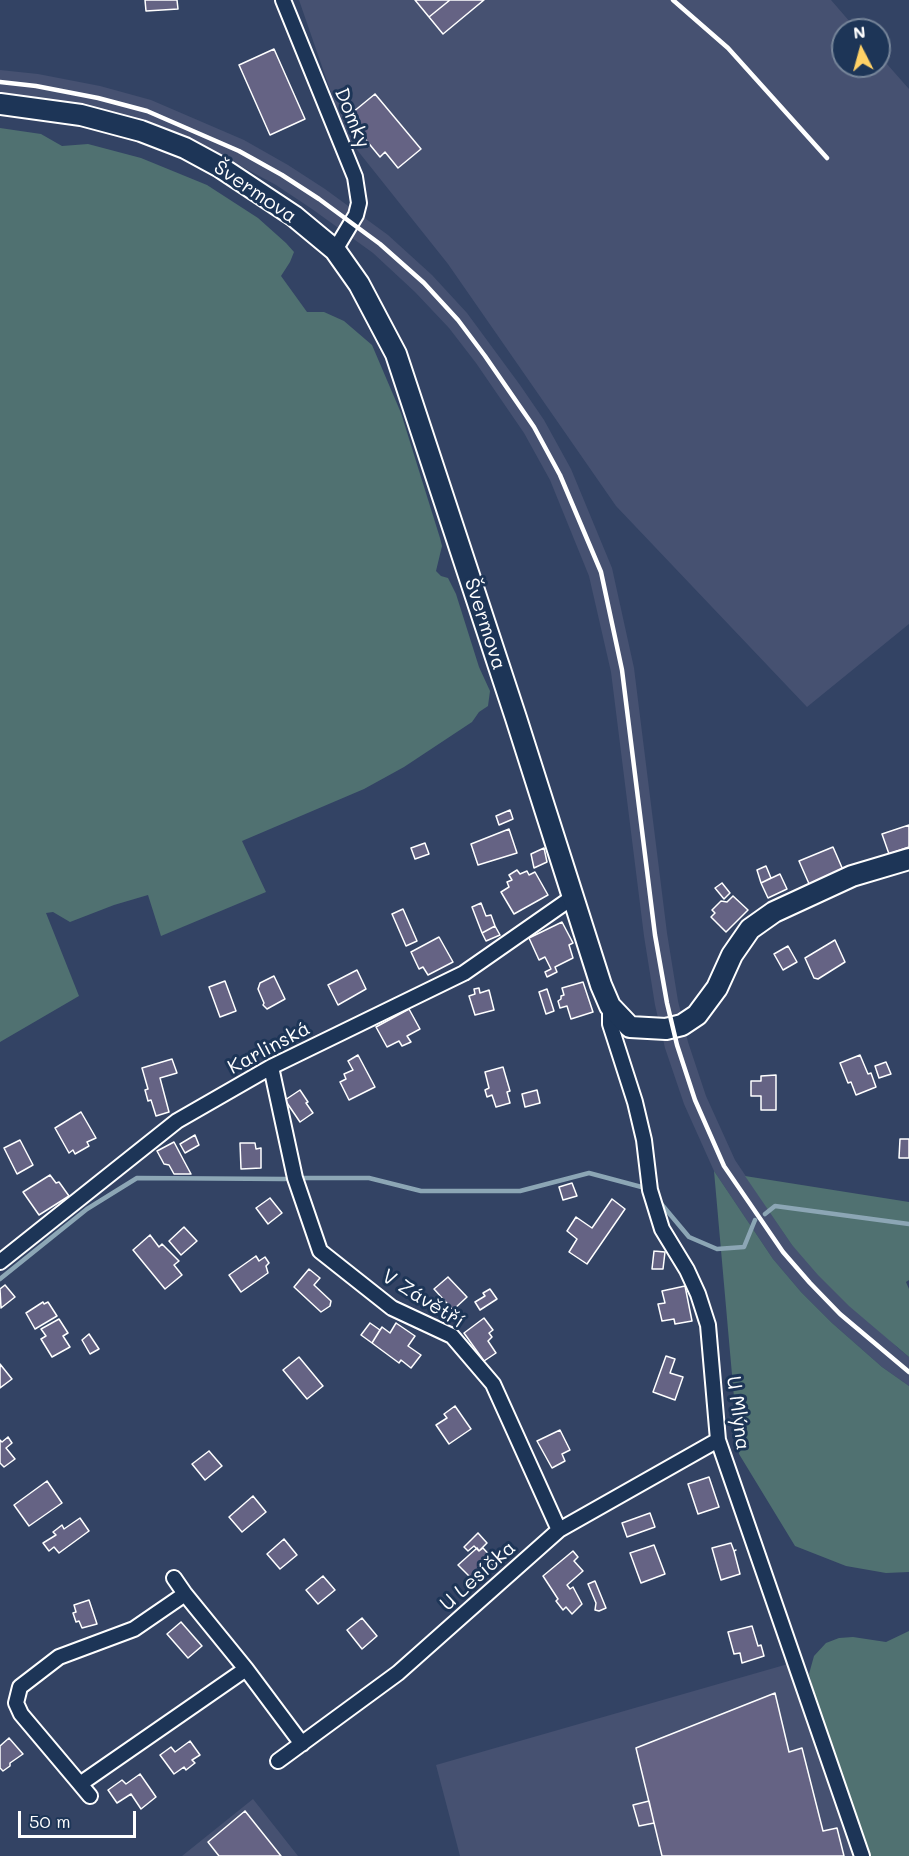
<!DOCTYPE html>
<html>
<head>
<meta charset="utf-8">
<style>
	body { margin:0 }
	#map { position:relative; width:909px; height:1856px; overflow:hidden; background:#334364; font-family:Mali,sans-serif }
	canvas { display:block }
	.north { position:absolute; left:831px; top:18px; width:60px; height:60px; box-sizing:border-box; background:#1d3557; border:2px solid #77869a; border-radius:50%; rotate:354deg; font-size:16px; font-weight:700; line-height:24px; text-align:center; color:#fff }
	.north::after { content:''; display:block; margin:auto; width:21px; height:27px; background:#ffd166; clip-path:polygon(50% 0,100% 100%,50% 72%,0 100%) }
	.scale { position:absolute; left:18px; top:1811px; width:118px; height:27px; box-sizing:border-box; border:3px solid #fff; border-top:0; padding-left:8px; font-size:18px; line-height:21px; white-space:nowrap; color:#fff; -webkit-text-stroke:4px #1d3557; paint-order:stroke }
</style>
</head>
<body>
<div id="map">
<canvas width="909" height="1856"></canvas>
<div class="north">N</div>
<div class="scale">50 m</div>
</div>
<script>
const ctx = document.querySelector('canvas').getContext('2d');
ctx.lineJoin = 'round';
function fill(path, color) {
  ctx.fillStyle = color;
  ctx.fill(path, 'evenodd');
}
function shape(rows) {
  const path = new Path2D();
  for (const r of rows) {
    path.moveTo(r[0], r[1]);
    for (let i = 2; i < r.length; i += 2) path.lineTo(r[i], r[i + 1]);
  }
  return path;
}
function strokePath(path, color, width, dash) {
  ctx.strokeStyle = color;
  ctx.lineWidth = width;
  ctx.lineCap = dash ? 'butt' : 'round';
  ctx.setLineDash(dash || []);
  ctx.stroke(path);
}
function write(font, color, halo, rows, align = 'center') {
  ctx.font = font + ' Mali,sans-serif';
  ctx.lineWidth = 6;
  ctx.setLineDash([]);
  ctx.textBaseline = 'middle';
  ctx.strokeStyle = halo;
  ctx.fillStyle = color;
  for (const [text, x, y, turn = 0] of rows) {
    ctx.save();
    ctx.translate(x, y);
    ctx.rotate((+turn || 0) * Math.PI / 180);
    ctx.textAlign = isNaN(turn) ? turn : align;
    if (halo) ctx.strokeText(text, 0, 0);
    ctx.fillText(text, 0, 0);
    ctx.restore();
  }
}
const built = shape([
	[299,0,831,0,857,30,843,30,843,66,879,66,879,55,909,89,909,624,807,707,616,506,448,264,346,136],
	[0,70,38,74,100,86,151,100,244,140,288,165,325,189,388,235,432,275,467,313,520,385,544,420,571,469,612,568,634,668,667,933,678,1001,688,1042,706,1096,735,1160,792,1245,898,1348,909,1357,909,1386,882,1367,832,1323,801,1292,773,1259,714,1171,684,1104,665,1048,655,1005,644,936,611,672,589,576,550,480,524,433,476,363,449,328,415,292,373,253,312,209,276,185,233,162,187,140,95,109,34,98,0,94],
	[788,1664,855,1856,460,1856,436,1765],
	[253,1799,298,1856,182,1856]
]);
const green = shape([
	[0,128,41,134,62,146,88,144,141,158,207,185,258,218,286,243,294,252,290,262,281,276,307,312,324,312,344,321,372,345,401,413,440,538,442,546,436,571,441,576,448,578,456,594,479,667,490,691,488,706,479,712,472,722,404,767,364,789,242,841,266,892,161,936,148,895,114,905,70,922,53,912,46,913,79,996,0,1042],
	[714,1171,773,1259,801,1292,832,1323,882,1367,909,1386,909,1572,886,1573,846,1566,795,1546,739,1454],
	[745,1176,909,1202,909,1280,906,1282,909,1289,909,1357,849,1306,818,1275,792,1245],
	[909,1631,909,1856,867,1856,836,1770,809,1674,814,1656,826,1643,839,1638,853,1637,886,1642]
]);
const stream = shape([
	[300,1178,369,1178,421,1191,520,1191,589,1173,649,1189],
	[658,1200,689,1237,717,1249,744,1247,755,1220],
	[765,1214,775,1206,909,1224],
	[0,1279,87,1209,137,1178,285,1179]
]);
const building = shape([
	[145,0,177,0,178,9,146,11,145,0],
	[415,0,450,0,429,17,415,0],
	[450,0,484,0,443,34,429,17,450,0],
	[274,49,305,119,270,135,239,65,274,49],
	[375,94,421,149,398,168,385,152,380,157,347,117,375,94],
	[510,810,513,819,499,825,496,816,510,810],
	[909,825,909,847,889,854,882,834,909,825],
	[509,829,517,853,478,865,471,844,509,829],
	[425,843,429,854,415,859,411,848,425,843],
	[833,847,843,870,810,886,799,861,833,847],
	[544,848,547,862,534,868,531,854,544,848],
	[766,866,771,878,761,883,757,870,766,866],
	[517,870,520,874,527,871,529,875,535,872,548,895,514,914,501,892,509,887,507,882,512,880,509,875,517,870],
	[780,874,787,889,768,898,761,883,780,874],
	[722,883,730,893,724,899,715,888,722,883],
	[733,896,748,910,726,932,711,917,715,913,712,910,721,901,727,902,733,896],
	[481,903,486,916,491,915,495,926,482,933,472,907,481,903],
	[403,909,417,941,406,946,392,914,403,909],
	[562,922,573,943,569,945,573,958,555,967,557,972,547,977,545,972,551,969,545,957,539,960,529,938,562,922],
	[495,926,500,935,486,941,482,933,495,926],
	[439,937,453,962,428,975,423,967,419,969,411,952,439,937],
	[835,940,845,962,818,979,814,978,805,958,835,940],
	[788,946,797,962,783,970,774,954,788,946],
	[357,970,366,989,338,1005,328,985,357,970],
	[274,976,285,999,267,1009,263,1005,264,1003,258,989,260,983,274,976],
	[225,981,236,1011,220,1017,209,987,225,981],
	[583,982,593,1012,571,1019,567,1006,560,1008,558,1001,561,999,561,996,564,995,562,988,583,982],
	[479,988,480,993,489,990,494,1010,475,1015,469,996,475,994,474,989,479,988],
	[547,989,554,1011,546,1014,539,992,547,989],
	[409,1009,420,1029,407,1036,411,1042,402,1046,399,1041,387,1047,376,1027,409,1009],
	[358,1055,375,1087,349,1100,340,1082,346,1079,344,1074,353,1070,348,1061,358,1055],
	[860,1055,868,1074,871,1073,876,1087,856,1095,851,1082,848,1083,840,1063,860,1055],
	[172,1059,177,1073,160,1078,169,1112,156,1116,151,1100,148,1101,145,1090,148,1089,142,1068,172,1059],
	[886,1062,891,1074,879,1078,875,1066,886,1062],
	[503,1067,510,1091,507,1092,510,1103,496,1107,492,1095,487,1097,485,1090,489,1088,485,1072,503,1067],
	[776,1075,776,1110,761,1110,761,1096,751,1096,751,1081,761,1081,761,1076,776,1075],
	[300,1090,308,1102,306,1103,313,1113,300,1122,285,1100,300,1090],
	[537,1090,540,1103,525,1107,522,1094,537,1090],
	[81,1112,96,1138,87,1142,89,1146,75,1154,73,1150,69,1153,55,1128,81,1112],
	[195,1135,199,1145,185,1153,180,1144,195,1135],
	[900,1139,909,1139,909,1158,899,1158,900,1139],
	[20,1140,33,1165,17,1174,4,1148,20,1140],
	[174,1142,184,1161,191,1174,174,1174,169,1165,164,1164,157,1151,174,1142],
	[240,1143,255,1143,256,1149,261,1148,261,1168,241,1169,240,1143],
	[50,1175,56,1183,59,1182,69,1196,39,1215,23,1192,50,1175],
	[572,1183,577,1196,563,1200,559,1187,572,1183],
	[270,1198,282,1213,268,1224,256,1208,270,1198],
	[612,1199,625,1209,587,1264,569,1252,577,1239,567,1231,576,1217,592,1228,612,1199],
	[184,1227,197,1241,181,1255,169,1241,184,1227],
	[150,1235,159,1247,162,1244,179,1261,174,1265,182,1275,165,1289,133,1250,150,1235],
	[654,1251,665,1252,663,1269,652,1269,654,1251],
	[256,1256,259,1261,265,1257,269,1263,266,1266,268,1273,241,1292,229,1275,256,1256],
	[309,1269,320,1278,314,1285,331,1301,330,1306,321,1312,294,1287,309,1269],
	[448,1277,467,1297,453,1310,434,1289,448,1277],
	[5,1285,15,1297,1,1308,0,1289,5,1285],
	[685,1286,692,1321,675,1324,674,1319,662,1321,658,1304,665,1303,662,1291,685,1286],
	[490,1289,497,1299,480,1310,475,1302,485,1296,483,1293,490,1289],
	[43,1302,44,1304,48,1302,57,1316,35,1329,26,1313,43,1302],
	[484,1318,493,1330,489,1333,492,1337,488,1341,496,1353,484,1361,464,1333,484,1318],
	[59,1319,68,1333,63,1336,70,1347,52,1357,41,1339,46,1336,41,1329,59,1319],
	[370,1323,380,1330,372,1343,361,1335,370,1323],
	[396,1323,415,1336,408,1346,421,1355,411,1368,401,1360,399,1363,372,1343,382,1327,390,1333,396,1323],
	[89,1334,99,1349,90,1354,82,1340,89,1334],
	[666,1356,675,1359,670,1373,683,1377,675,1400,653,1392,666,1356],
	[299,1357,323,1386,307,1399,283,1370,299,1357],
	[0,1364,12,1379,0,1388,0,1364],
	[455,1406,471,1429,449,1444,436,1425,447,1418,444,1414,455,1406],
	[560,1430,570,1450,562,1454,565,1461,552,1468,537,1441,560,1430],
	[8,1437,12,1443,6,1448,15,1459,4,1467,0,1463,0,1440,2,1442,8,1437],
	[209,1451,222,1466,205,1480,192,1464,209,1451],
	[709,1477,719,1507,698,1514,688,1484,709,1477],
	[47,1481,62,1503,29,1526,14,1505,47,1481],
	[253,1496,266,1512,242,1532,229,1517,253,1496],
	[650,1513,655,1527,627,1537,622,1523,650,1513],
	[80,1518,89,1531,59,1553,54,1547,49,1551,43,1543,56,1535,53,1532,62,1525,64,1529,80,1518],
	[478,1533,487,1543,479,1551,474,1546,468,1551,464,1547,478,1533],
	[284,1539,297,1555,280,1569,267,1554,284,1539],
	[731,1543,734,1551,736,1550,734,1551,740,1574,721,1580,712,1548,731,1543],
	[654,1545,665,1574,641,1583,630,1553,654,1545],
	[477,1548,479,1551,483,1548,492,1558,489,1562,493,1566,475,1582,458,1565,477,1548],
	[573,1551,578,1557,574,1561,583,1571,567,1585,570,1589,573,1587,582,1604,572,1614,566,1607,563,1610,556,1601,558,1599,543,1576,573,1551],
	[323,1576,335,1590,318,1604,306,1590,323,1576],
	[595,1581,606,1608,599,1611,595,1610,596,1603,588,1584,595,1581],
	[89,1600,97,1624,82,1628,79,1621,76,1622,73,1613,76,1612,74,1605,89,1600],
	[362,1618,377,1636,362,1649,347,1630,362,1618],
	[181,1622,202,1646,188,1658,167,1634,181,1622],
	[752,1626,758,1646,761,1645,764,1656,742,1663,740,1653,734,1654,728,1632,752,1626],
	[775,1693,789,1752,802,1748,823,1831,837,1828,844,1856,662,1856,636,1748,775,1693],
	[9,1738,23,1754,10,1763,10,1766,3,1771,0,1768,0,1746,9,1738],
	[190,1741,200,1755,192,1760,195,1763,186,1770,184,1767,174,1774,160,1755,171,1747,175,1752,190,1741],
	[140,1774,156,1797,141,1809,131,1794,117,1803,108,1790,122,1780,126,1784,140,1774],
	[649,1801,654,1823,639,1826,633,1805,649,1801],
	[245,1811,281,1856,219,1856,208,1842,245,1811]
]);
const street = shape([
	[283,0,355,177,359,203,356,215,335,250],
	[610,1006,610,1024,635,1102,644,1140,650,1190,662,1229,687,1270,698,1294,708,1325,718,1440,862,1856],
	[271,1067,295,1178,320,1251,392,1308,452,1336,493,1384,559,1530],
	[0,1262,177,1121,271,1067,464,973,573,897],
	[174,1578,185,1594],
	[246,1669,80,1784,21,1714,16,1703,20,1687,59,1657,134,1629,185,1594,246,1669,302,1744],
	[278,1761,398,1673,559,1530,718,1440],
	[80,1784,90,1796]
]);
const secondary = shape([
	[0,104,81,115,141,131,185,148,220,167,294,216,335,250,359,284,396,354,516,718,601,985,610,1006,630,1027,666,1029,682,1025,697,1015,717,988,732,955,750,929,774,912,852,876,909,859]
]);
const rail = shape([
	[673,0,728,48,827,158],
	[0,82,36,86,98,98,147,111,239,151,282,175,319,199,380,244,424,283,458,320,485,356,534,427,560,475,601,572,622,670,655,935,667,1003,677,1045,695,1100,724,1166,783,1252,810,1283,840,1314,909,1372]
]);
const streetNames = [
	["Domky",352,118,68],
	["Švermova",255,192,34],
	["Švermova",485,624,72],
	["Karlinská",269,1048,-28],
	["V Závětří",423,1299,32],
	["U Mlýna",738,1413,82],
	["U Lesíčka",478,1576,-42]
];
fill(built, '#465171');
fill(green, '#507171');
strokePath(stream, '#8ca6b5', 4.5);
fill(building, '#656384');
strokePath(building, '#fff', 1.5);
strokePath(street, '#fff', 18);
strokePath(secondary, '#fff', 24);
strokePath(street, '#1d3557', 14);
strokePath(secondary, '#1d3557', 20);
strokePath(rail, '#fff', 4.5);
write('20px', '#fff', '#1d3557', streetNames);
</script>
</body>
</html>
